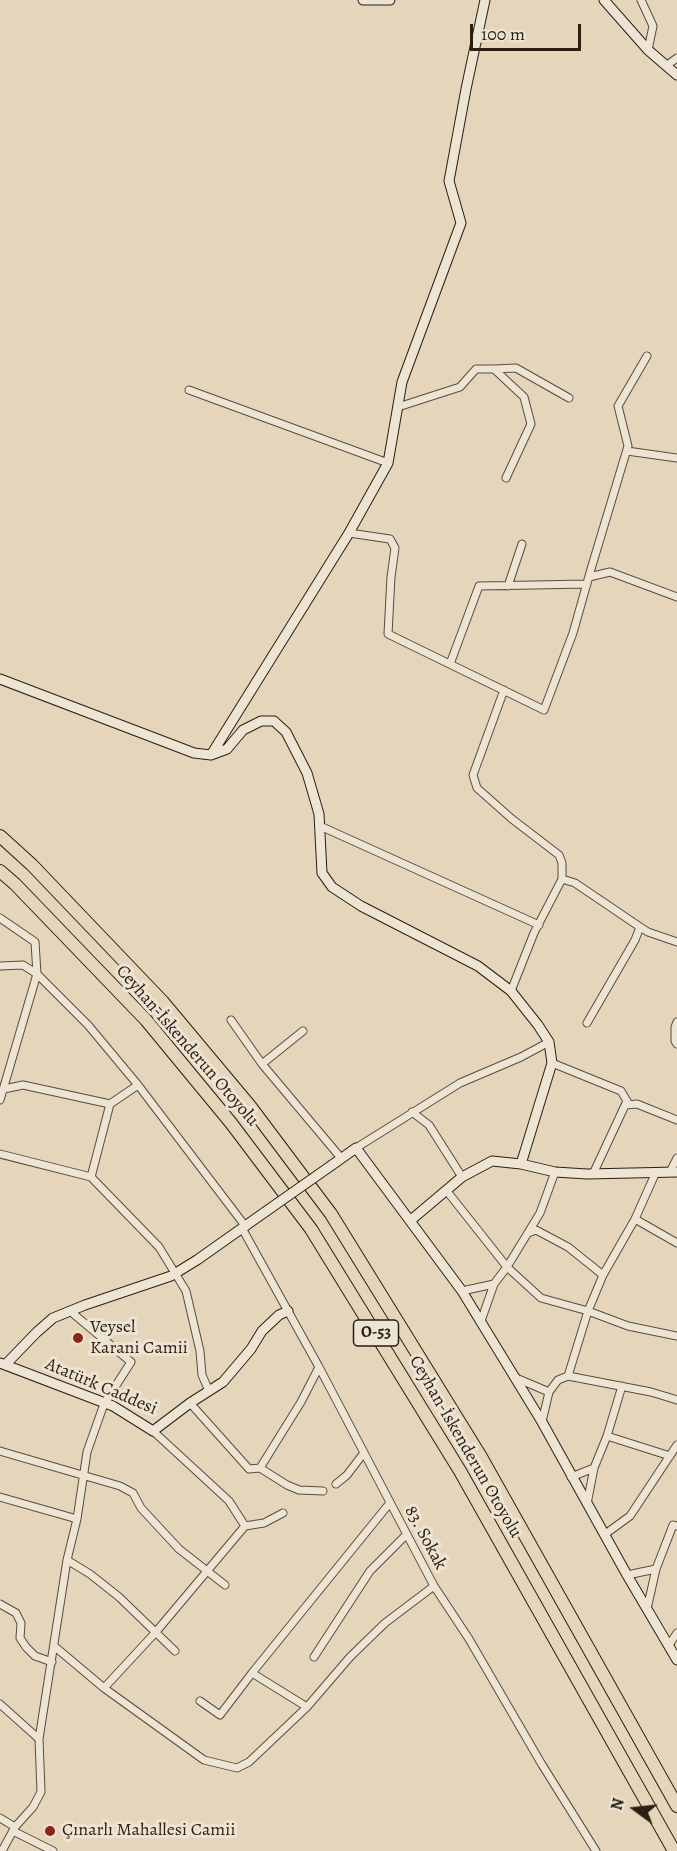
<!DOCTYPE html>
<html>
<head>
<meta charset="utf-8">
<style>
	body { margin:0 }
	#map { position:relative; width:677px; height:1851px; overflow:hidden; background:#e5d5bb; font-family:Alegreya,serif }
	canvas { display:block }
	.north { position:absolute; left:605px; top:1779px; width:60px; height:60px; -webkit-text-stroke:4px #eee4d3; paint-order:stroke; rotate:285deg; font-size:16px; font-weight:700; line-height:24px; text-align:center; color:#291f12 }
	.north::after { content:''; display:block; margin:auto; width:21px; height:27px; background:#291f12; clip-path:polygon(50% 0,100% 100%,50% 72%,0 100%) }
	.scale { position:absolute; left:470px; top:24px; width:111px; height:27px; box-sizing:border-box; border:3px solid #291f12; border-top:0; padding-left:8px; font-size:18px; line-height:21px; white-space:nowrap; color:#291f12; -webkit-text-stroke:4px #eee4d3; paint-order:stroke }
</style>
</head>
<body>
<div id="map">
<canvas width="677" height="1851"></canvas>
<div class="north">N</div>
<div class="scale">100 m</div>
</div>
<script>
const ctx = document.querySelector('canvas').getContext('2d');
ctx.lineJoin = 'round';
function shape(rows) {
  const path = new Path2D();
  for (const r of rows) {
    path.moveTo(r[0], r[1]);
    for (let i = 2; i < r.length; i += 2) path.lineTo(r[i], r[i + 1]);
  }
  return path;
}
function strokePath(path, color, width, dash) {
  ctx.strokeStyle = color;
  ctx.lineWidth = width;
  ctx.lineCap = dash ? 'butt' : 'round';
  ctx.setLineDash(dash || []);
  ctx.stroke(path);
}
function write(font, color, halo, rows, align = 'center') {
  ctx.font = font + ' Alegreya,serif';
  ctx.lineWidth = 6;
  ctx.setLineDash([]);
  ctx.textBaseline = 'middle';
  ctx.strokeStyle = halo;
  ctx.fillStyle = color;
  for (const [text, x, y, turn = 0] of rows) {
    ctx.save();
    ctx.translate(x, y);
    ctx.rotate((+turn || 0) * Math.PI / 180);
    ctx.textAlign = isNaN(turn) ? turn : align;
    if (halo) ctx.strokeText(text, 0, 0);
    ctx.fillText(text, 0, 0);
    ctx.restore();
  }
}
const street = shape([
	[641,0,653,26,648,50],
	[667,65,677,58],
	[494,369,516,368,569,398],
	[189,390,388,463],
	[398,407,460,387,476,369,494,369,524,397,531,424,506,478],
	[627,451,677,458],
	[349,533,390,539,395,548,391,577,388,634,544,710,573,633,591,569,628,446,618,406,647,356],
	[589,577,610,572,677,597],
	[508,586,522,544],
	[450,664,479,586,587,584],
	[504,690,473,775,477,788,512,819,559,855,562,863,562,879,534,933,511,991],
	[320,826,539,925],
	[562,879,575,883,640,927,635,940,587,1023],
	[0,918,35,942,37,974,0,1100],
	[640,927,648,932,677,942],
	[0,966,23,965,37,974,88,1025,138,1085,246,1227],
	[231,1020,262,1064,341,1158],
	[677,1022,675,1027,675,1041,677,1044],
	[552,1063,621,1091,627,1101,593,1174],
	[262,1064,303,1031],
	[4,1089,23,1085,110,1104],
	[626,1105,637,1104,677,1120],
	[412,1112,429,1125,462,1177],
	[356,1148,460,1083,521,1057,549,1042],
	[0,1154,91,1177,159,1247,186,1291,200,1351,202,1375,209,1391],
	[670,1172,677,1158],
	[91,1177,110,1104,138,1085],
	[446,1190,507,1267,541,1298,588,1311,628,1326,677,1336],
	[635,1219,677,1243],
	[243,1230,319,1367,434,1586,469,1639,541,1763,596,1851],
	[528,1233,536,1230,568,1247,603,1275],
	[462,1291,494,1284],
	[481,1321,494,1284,507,1267,540,1213,555,1172],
	[568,1376,651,1392,677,1400],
	[516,1378,549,1392],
	[190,1403,249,1469,260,1468,287,1485,299,1490,323,1491],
	[542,1422,549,1392,558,1380,568,1376,588,1311,603,1275,635,1219,656,1172],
	[153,1431,229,1501,245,1526],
	[607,1436,670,1456],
	[0,1451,120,1486,133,1493,141,1508,179,1549,225,1585],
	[260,1468,301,1402,319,1367],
	[571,1477,594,1468],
	[336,1484,347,1475,363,1454],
	[0,1497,77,1519],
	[587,1504,594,1468,607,1436,622,1386],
	[604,1535,630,1516,677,1445],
	[67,1560,90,1574,119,1597,175,1651],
	[627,1575,656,1569],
	[0,1604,16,1613,21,1623,20,1638,26,1647,35,1656,52,1662],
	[647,1609,656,1569,673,1525,677,1526],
	[669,1645,677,1633],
	[54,1646,104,1688,204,1760,237,1768,249,1762,307,1707,350,1657,385,1623,434,1586],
	[314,1657,370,1571,406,1535],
	[104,1688,155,1633,245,1526,264,1523,283,1513],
	[200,1701,220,1715,252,1673],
	[0,1704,39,1739],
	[307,1707,252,1673,389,1504],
	[0,1818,15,1827],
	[13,1831,53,1851],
	[2,1851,15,1827,33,1807,41,1792,39,1739,67,1560,77,1519,87,1452,104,1404,131,1362,70,1311]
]);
const secondary = shape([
	[363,0,390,0],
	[604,0,648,50,677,75],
	[0,679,194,753,211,755,227,749,243,730,261,721,274,721,286,732,307,773,319,814,322,873,332,887,361,906,478,966,511,991,538,1025,549,1042,552,1063,521,1164],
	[211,755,349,533,388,463,402,382,461,223,449,181,466,89,485,0],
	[332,1165,356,1148,462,1291,542,1422,627,1575,677,1660],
	[411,1220,462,1177,492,1161,521,1164,555,1172,587,1174,677,1172],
	[0,1363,113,1406,153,1431,190,1403,223,1382,251,1349,262,1331,279,1315,288,1311],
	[5,1365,37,1332,53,1318,85,1305,171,1276,197,1260,265,1212]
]);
const highway = shape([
	[0,836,32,865,163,1002,250,1106,331,1214,481,1457,677,1806],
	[0,871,15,884,146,1020,231,1123,311,1229,460,1471,674,1851]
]);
const secondaryBridge = shape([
	[265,1212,332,1165]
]);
const markers = [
	[78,1338,6,"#8f2418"],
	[50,1831,6,"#8f2418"]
];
const shields = [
	[376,1333,45]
];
const shieldNames = [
	["O-53",376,1333]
];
const streetNames = [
	["Ceyhan-İskenderun Otoyolu",187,1046,49],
	["Atatürk Caddesi",101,1387,23],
	["Ceyhan-İskenderun Otoyolu",465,1447,60],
	["83. Sokak",425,1538,62]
];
const poiNames = [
	["Veysel",90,1328],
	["Karani Camii",90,1349],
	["Çınarlı Mahallesi Camii",62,1831]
];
strokePath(street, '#584c3c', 9);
strokePath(secondary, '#291f12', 11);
strokePath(highway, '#291f12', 14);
strokePath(street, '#eee4d3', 7);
strokePath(secondary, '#eee4d3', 9);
strokePath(highway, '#e5d5bb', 12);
strokePath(secondaryBridge, '#291f12', 11, []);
strokePath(secondaryBridge, '#eee4d3', 9);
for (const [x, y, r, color] of markers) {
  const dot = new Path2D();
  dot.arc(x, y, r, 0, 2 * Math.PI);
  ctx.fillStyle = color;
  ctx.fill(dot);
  strokePath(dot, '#eee4d3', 2);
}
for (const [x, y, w] of shields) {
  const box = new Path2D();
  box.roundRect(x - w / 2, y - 13, w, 26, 4.5);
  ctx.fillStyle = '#eee4d3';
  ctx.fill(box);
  strokePath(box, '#291f12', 1.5);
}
write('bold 16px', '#291f12', null, shieldNames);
write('18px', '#291f12', '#eee4d3', streetNames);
write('18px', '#291f12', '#eee4d3', poiNames, 'left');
</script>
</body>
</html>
